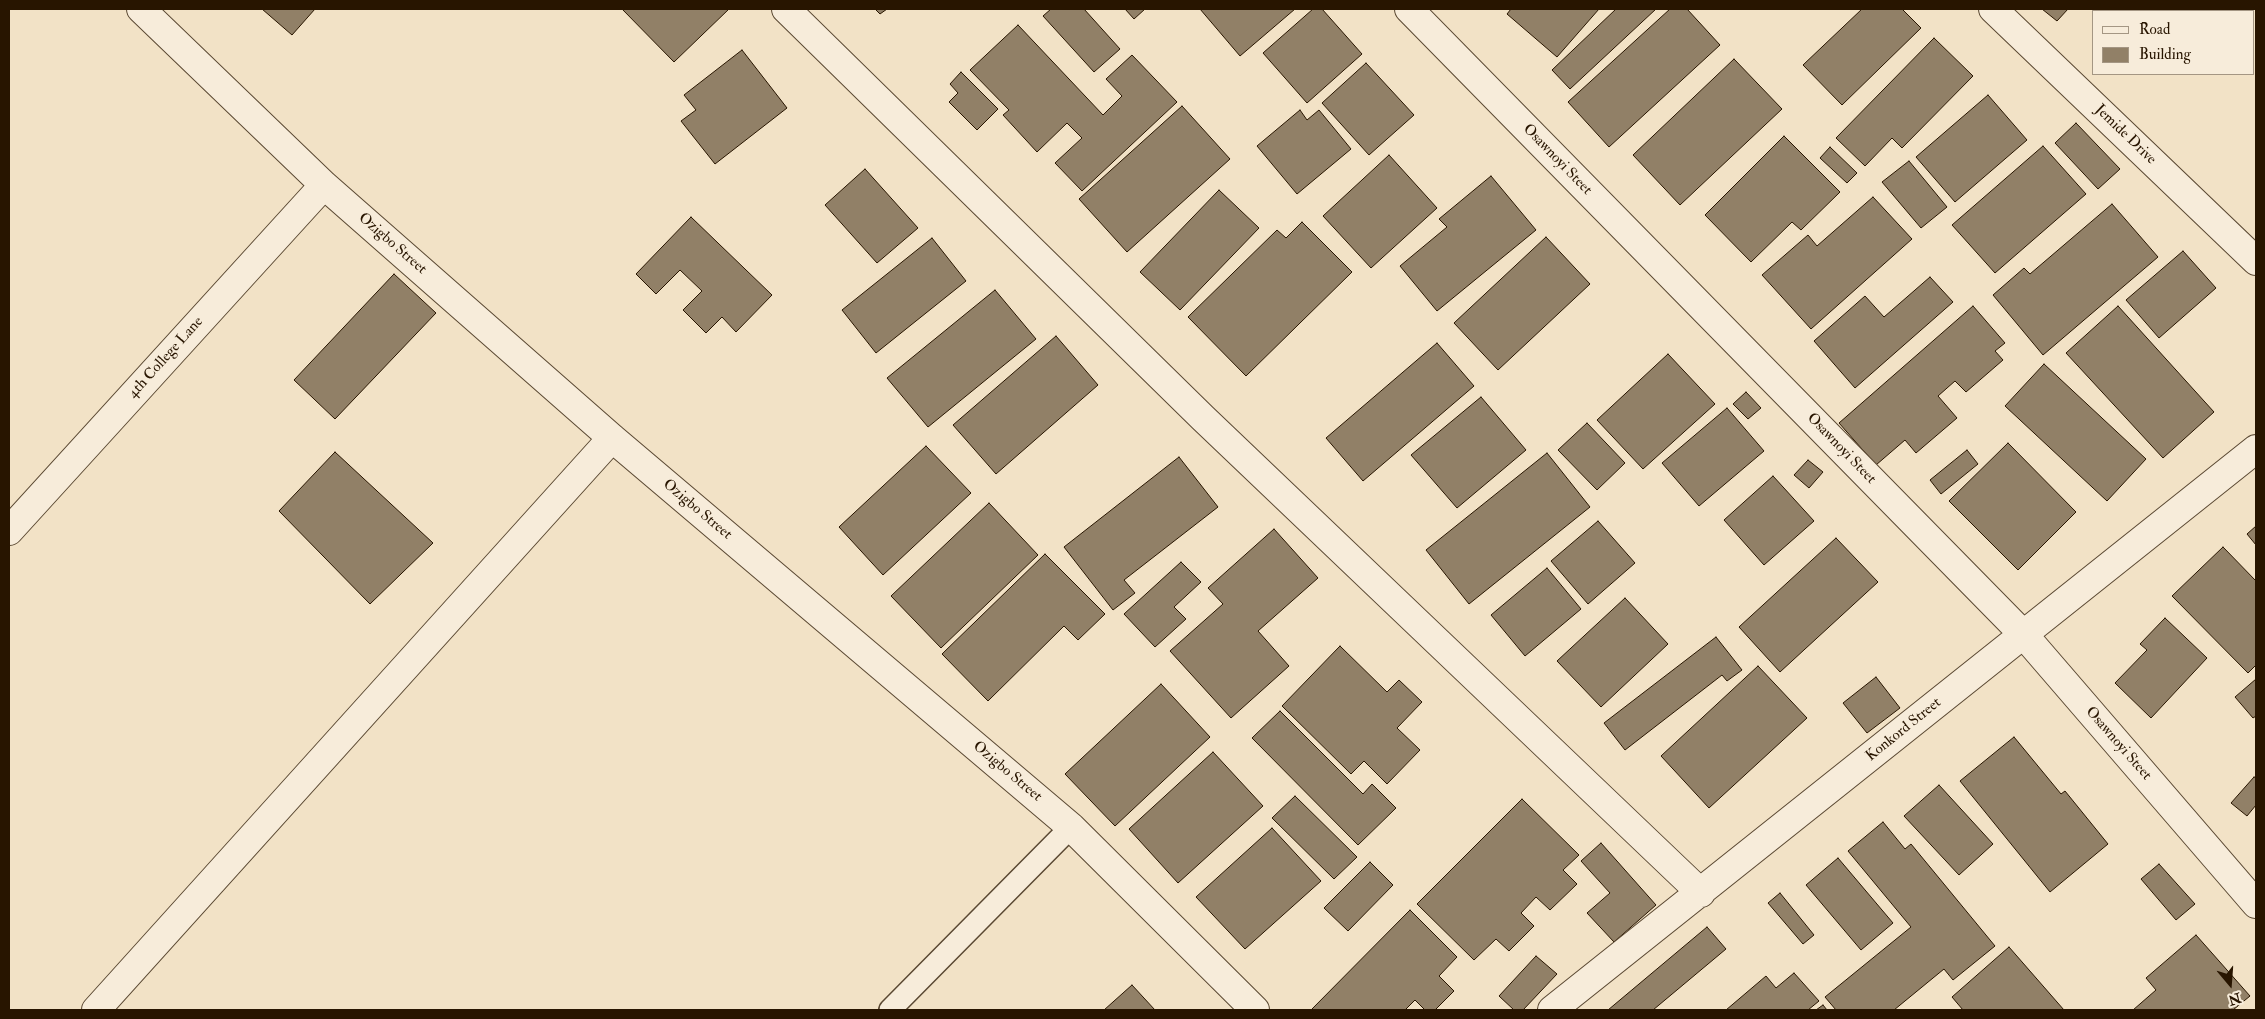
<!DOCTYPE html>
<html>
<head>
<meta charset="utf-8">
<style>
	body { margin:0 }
	#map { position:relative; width:2265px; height:1019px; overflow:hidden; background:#f2e2c6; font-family:"IM FELL Double Pica",serif }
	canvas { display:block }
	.frame { position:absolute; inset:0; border:10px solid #281500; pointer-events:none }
	.legend { position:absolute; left:2092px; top:10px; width:162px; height:65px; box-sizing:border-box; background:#f7ecda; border:1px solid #a49683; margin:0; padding:6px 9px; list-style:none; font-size:15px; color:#281500 }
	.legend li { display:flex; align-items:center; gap:10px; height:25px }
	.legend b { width:25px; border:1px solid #a49683 }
	.north { position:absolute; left:2205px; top:959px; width:50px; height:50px; -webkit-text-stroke:4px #f7ecda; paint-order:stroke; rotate:162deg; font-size:14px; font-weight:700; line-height:20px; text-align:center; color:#281500 }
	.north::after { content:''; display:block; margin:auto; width:18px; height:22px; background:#281500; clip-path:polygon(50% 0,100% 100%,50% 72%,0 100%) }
</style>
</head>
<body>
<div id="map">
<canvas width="2265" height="1019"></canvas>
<div class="frame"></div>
<ul class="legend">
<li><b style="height:6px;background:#f7ecda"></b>Road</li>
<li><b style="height:14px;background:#918067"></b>Building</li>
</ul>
<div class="north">N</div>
</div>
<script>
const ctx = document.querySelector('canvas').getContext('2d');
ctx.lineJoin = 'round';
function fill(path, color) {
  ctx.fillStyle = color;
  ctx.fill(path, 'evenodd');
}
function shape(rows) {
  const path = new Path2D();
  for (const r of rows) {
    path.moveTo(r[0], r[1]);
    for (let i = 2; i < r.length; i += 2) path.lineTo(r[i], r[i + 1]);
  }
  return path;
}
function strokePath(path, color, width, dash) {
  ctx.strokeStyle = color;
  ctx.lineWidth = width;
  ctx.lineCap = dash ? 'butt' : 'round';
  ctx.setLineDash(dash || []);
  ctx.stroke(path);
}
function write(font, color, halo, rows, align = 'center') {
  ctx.font = font + ' "IM FELL Double Pica",serif';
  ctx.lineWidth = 4;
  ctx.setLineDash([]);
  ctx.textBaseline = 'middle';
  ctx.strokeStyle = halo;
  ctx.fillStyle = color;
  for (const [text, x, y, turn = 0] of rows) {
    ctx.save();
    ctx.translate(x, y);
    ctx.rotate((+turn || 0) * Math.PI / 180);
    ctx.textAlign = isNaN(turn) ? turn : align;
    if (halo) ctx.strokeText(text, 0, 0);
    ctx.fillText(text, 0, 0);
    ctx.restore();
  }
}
const building = shape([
	[262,9,315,9,292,35,262,9],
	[622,9,729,9,674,62,622,9],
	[875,9,887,9,880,14,875,9],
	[1051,9,1084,9,1120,49,1094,72,1043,16,1051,9],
	[1125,9,1145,9,1134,19,1125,9],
	[1200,9,1295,9,1240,56,1200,9],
	[1313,9,1322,9,1362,54,1307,103,1263,53,1313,9],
	[1511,9,1599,9,1557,57,1507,14,1511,9],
	[1616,9,1656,9,1570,89,1552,70,1616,9],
	[1670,9,1687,9,1720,45,1609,147,1568,102,1670,9],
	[1862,9,1902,9,1921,28,1842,105,1803,65,1862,9],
	[2042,9,2068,9,2057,21,2042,9],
	[2121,9,2171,9,2169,11,2123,11,2121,9],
	[1018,25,1103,115,1122,96,1106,79,1132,55,1177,102,1082,191,1055,163,1082,138,1067,123,1037,152,1003,115,1009,110,970,70,1018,25],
	[1934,38,1973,76,1902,148,1892,138,1865,166,1836,138,1934,38],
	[742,50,787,108,715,164,681,121,696,110,684,95,742,50],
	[1734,59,1782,109,1680,205,1633,155,1734,59],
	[1366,63,1414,115,1369,155,1322,103,1366,63],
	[961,72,998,109,977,130,949,102,958,93,950,84,961,72],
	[1988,95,2027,140,1955,202,1916,157,1988,95],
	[1182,106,1230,159,1127,252,1079,199,1182,106],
	[1300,110,1307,120,1319,110,1351,149,1297,194,1257,146,1300,110],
	[2076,123,2120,169,2098,189,2055,143,2076,123],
	[1784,136,1840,192,1801,230,1792,222,1751,262,1705,215,1784,136],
	[2043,146,2086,194,1995,273,1952,225,2043,146],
	[1830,147,1857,173,1847,183,1820,158,1830,147],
	[1389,155,1437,208,1371,268,1323,216,1389,155],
	[1909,161,1947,207,1921,228,1882,182,1909,161],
	[865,169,918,228,877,263,825,205,865,169],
	[1491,176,1536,230,1437,311,1400,266,1447,227,1439,219,1491,176],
	[1219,190,1259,228,1180,310,1140,272,1219,190],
	[1873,197,1912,239,1811,329,1762,275,1808,235,1817,246,1873,197],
	[2112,204,2158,257,2043,355,1993,295,2024,268,2030,274,2112,204],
	[691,217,772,295,736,332,722,317,706,333,683,310,702,291,680,270,656,294,636,274,691,217],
	[1302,222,1352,272,1246,376,1188,317,1277,230,1286,238,1302,222],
	[1546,237,1590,284,1498,370,1454,323,1546,237],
	[932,238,966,281,876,353,842,310,932,238],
	[2183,251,2216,288,2159,338,2126,300,2183,251],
	[394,274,436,313,335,419,294,380,394,274],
	[1930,277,1953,302,1855,388,1814,341,1865,296,1884,317,1930,277],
	[995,290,1036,339,928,427,887,378,995,290],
	[1973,306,2005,343,1995,351,2003,360,1966,392,1955,381,1938,396,1957,418,1916,453,1905,440,1876,465,1839,423,1973,306],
	[2118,306,2214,412,2163,458,2066,353,2118,306],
	[1056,336,1098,385,996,474,953,425,1056,336],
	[1437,343,1474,386,1363,481,1326,438,1437,343],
	[1668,354,1715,404,1643,469,1597,420,1668,354],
	[2044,364,2146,459,2107,501,2005,406,2044,364],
	[1746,392,1761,408,1748,419,1733,404,1746,392],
	[1481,397,1526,450,1457,508,1411,455,1481,397],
	[1727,408,1764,451,1699,506,1662,463,1727,408],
	[1587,423,1625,463,1597,490,1558,450,1587,423],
	[2008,443,2076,512,2018,570,1949,501,2008,443],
	[926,446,971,493,883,575,839,527,926,446],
	[1967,450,1978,464,1941,494,1930,480,1967,450],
	[335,452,433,543,370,604,279,511,335,452],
	[1547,453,1590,507,1469,604,1426,550,1547,453],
	[1179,457,1218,507,1124,580,1135,593,1113,610,1064,547,1179,457],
	[1808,460,1823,472,1809,488,1794,475,1808,460],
	[1773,476,1814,521,1764,565,1724,520,1773,476],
	[989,503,1038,555,941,648,891,596,989,503],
	[1598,521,1635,563,1588,604,1551,561,1598,521],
	[2256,526,2256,545,2247,534,2256,526],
	[1274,529,1318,578,1258,631,1289,666,1231,718,1170,651,1223,604,1208,588,1274,529],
	[1836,538,1878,582,1780,672,1739,627,1836,538],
	[2223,547,2256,581,2256,665,2248,673,2172,596,2223,547],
	[1045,554,1105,614,1078,640,1064,626,988,701,942,654,1045,554],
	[1181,562,1201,582,1174,607,1186,619,1155,647,1124,614,1181,562],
	[1547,568,1581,609,1525,656,1491,615,1547,568],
	[1625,598,1668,644,1601,707,1557,661,1625,598],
	[2165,618,2207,658,2151,718,2115,683,2147,650,2140,644,2165,618],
	[1716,637,1742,670,1727,681,1722,675,1625,750,1604,723,1716,637],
	[1340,646,1387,692,1399,680,1422,702,1397,728,1420,750,1387,784,1364,761,1351,774,1282,706,1340,646],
	[1758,666,1807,718,1709,808,1661,756,1758,666],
	[1876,677,1900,708,1867,733,1843,703,1876,677],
	[2256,679,2256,716,2253,718,2235,697,2256,679],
	[1161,684,1210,737,1115,826,1065,774,1161,684],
	[1280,711,1363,794,1372,784,1396,808,1358,845,1252,738,1280,711],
	[2014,737,2061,794,2065,791,2108,844,2050,892,1960,781,2014,737],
	[1213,752,1263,806,1178,883,1129,829,1213,752],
	[2254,777,2256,778,2256,805,2247,816,2231,803,2254,777],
	[1939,785,1993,844,1959,875,1904,816,1939,785],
	[1295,796,1357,857,1334,879,1272,818,1295,796],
	[1522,799,1579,855,1563,870,1577,884,1550,910,1536,897,1521,913,1534,926,1509,951,1496,939,1474,960,1417,904,1522,799],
	[1883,822,1905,849,1911,844,1995,946,1953,980,1944,969,1894,1010,1836,1010,1825,997,1911,927,1848,851,1883,822],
	[1272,828,1321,881,1245,949,1196,897,1272,828],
	[1601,843,1656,905,1614,942,1587,913,1610,893,1581,861,1601,843],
	[1838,858,1893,923,1861,950,1806,885,1838,858],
	[1370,862,1393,885,1348,931,1324,908,1370,862],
	[2159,864,2195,904,2176,920,2141,879,2159,864],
	[1780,893,1814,935,1803,944,1768,903,1780,893],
	[1410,910,1457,957,1439,976,1454,991,1435,1010,1425,1010,1415,1000,1405,1010,1311,1010,1410,910],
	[1707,927,1726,949,1653,1010,1608,1010,1707,927],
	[2196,935,2250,996,2233,1010,2133,1010,2156,990,2146,978,2196,935],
	[2009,947,2064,1010,1963,1010,1952,997,2009,947],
	[1536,956,1557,974,1523,1010,1514,1010,1499,996,1536,956],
	[1794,973,1819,1001,1808,1010,1726,1010,1766,976,1776,988,1794,973],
	[1132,985,1155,1010,1104,1010,1132,985],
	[1823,1005,1827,1010,1816,1010,1823,1005]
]);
const lane = shape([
	[890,1010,1071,827]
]);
const street = shape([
	[141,9,324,185,612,438,1071,827,1255,1010],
	[786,9,1203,418,1701,893],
	[1409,9,2024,635,2256,904],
	[1993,9,2256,261],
	[9,531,324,185],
	[96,1010,612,438],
	[1552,1010,2256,449]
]);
const streetNames = [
	["Jemide Drive",2125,135,44],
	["Osawnoyi Steet",1557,160,46],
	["Ozigbo Street",392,244,41],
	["4th College Lane",166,358,-48],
	["Osawnoyi Steet",1841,449,46],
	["Ozigbo Street",697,510,40],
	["Konkord Street",1904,730,-39],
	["Osawnoyi Steet",2118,744,49],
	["Ozigbo Street",1007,772,40]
];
fill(building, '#918067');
strokePath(building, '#281500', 1);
strokePath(lane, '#5a4832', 24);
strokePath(street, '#5a4832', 30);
strokePath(lane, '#f7ecda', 21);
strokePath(street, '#f7ecda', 28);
write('15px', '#281500', '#f7ecda', streetNames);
</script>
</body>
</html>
